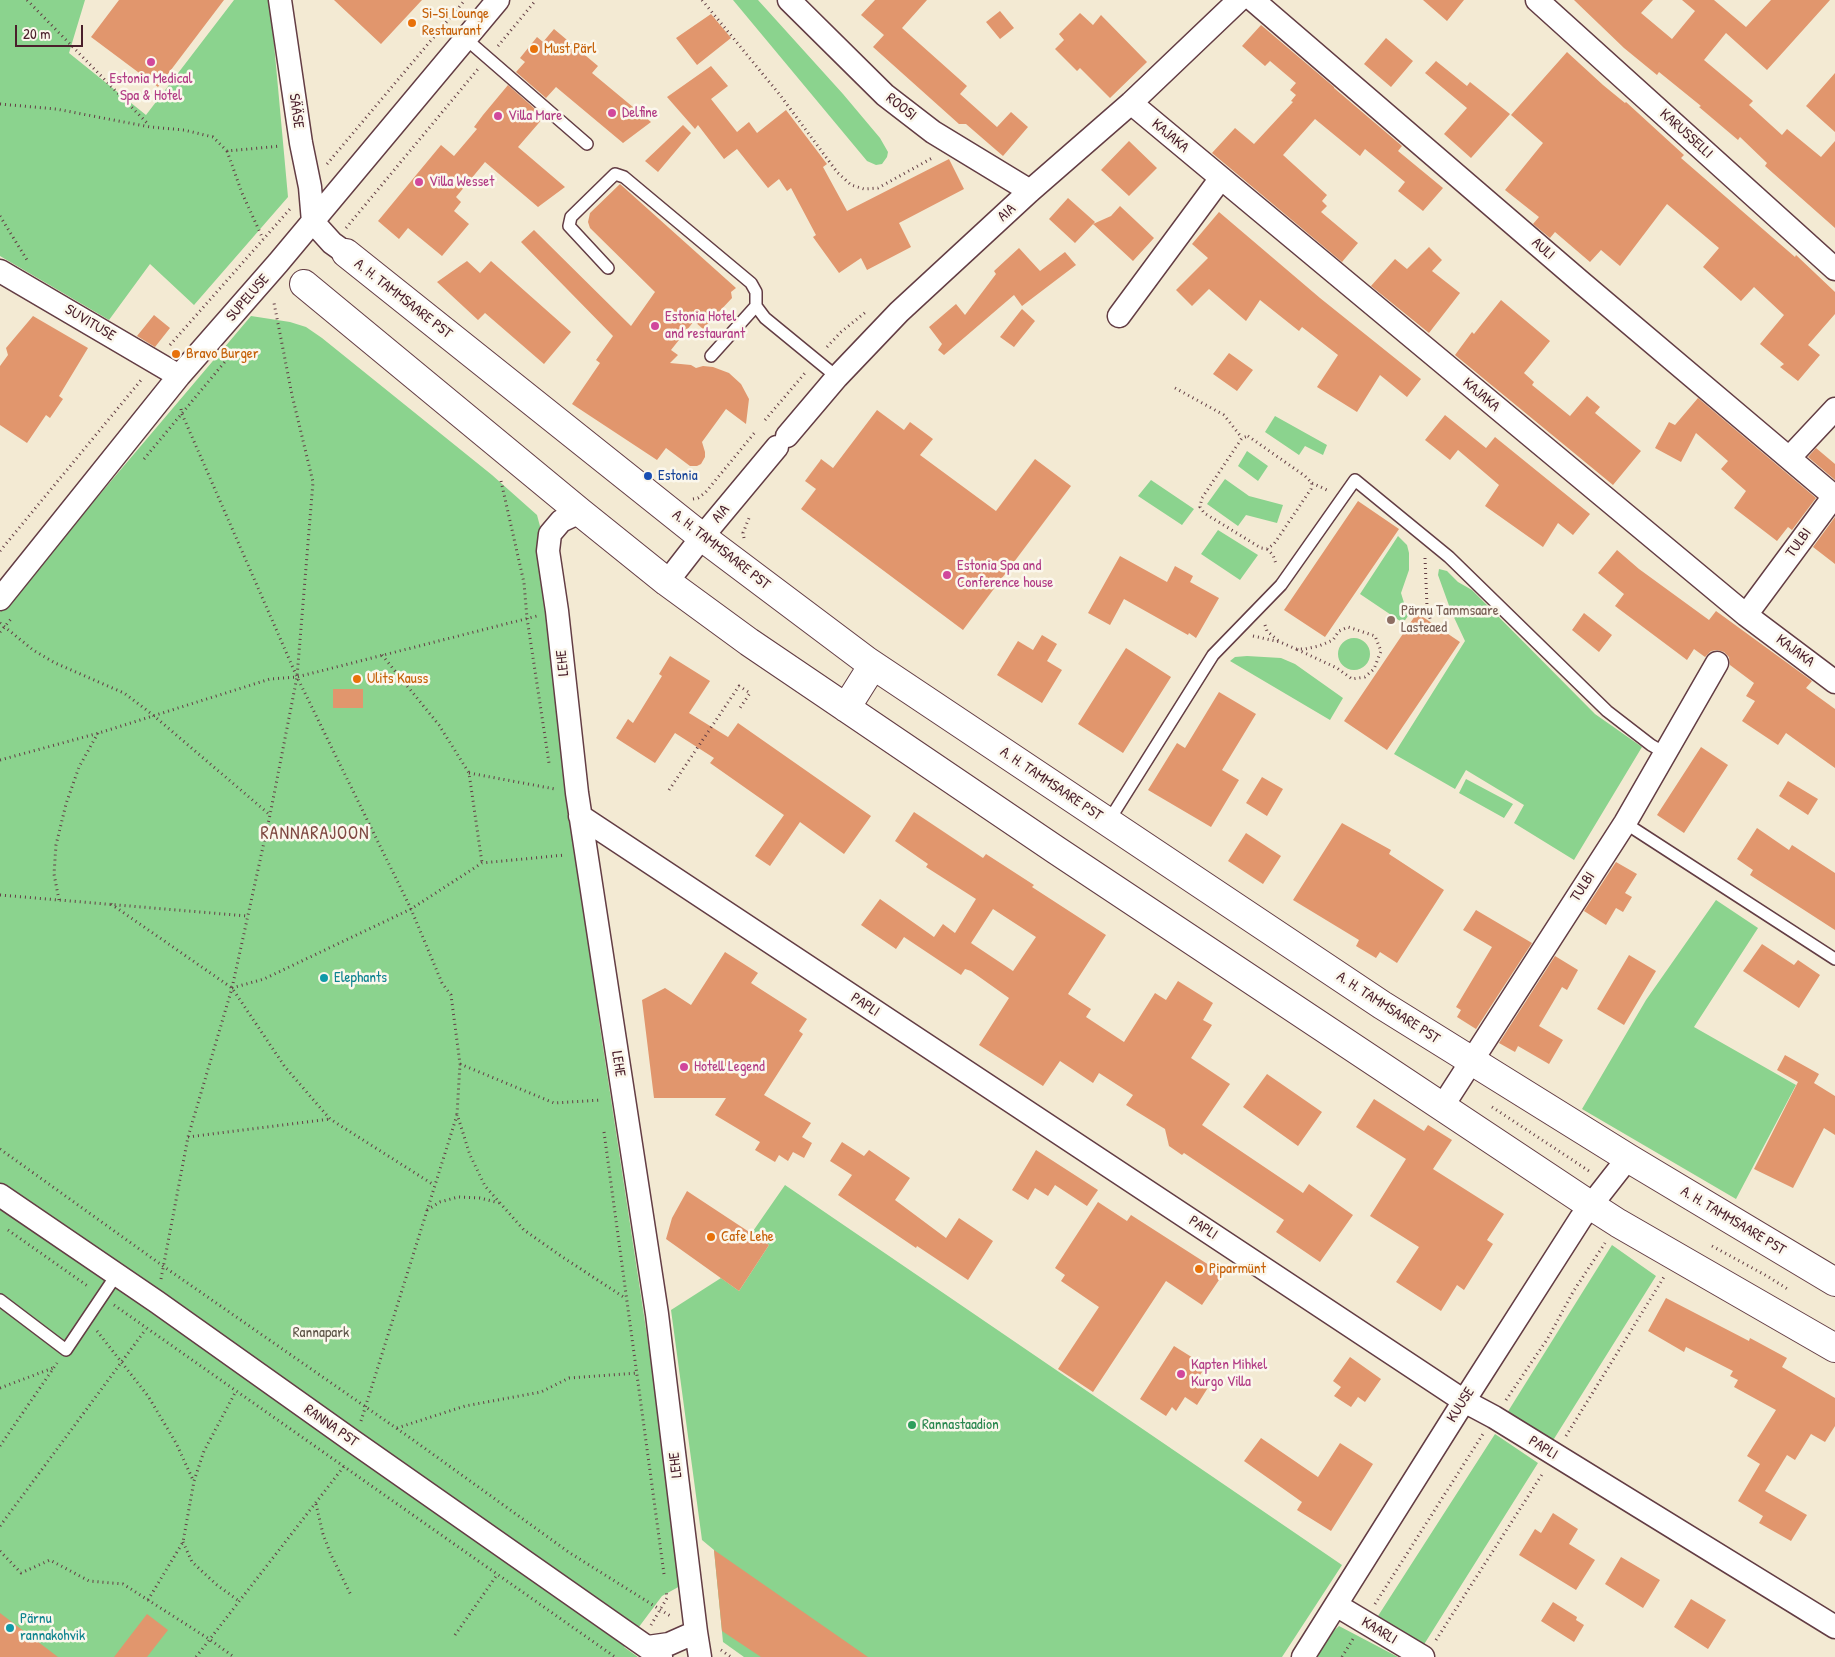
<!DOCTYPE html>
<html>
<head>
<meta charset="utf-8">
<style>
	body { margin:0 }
	#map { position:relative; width:1835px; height:1657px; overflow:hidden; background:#f3ead3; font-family:"Patrick Hand",sans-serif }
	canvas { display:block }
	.scale { position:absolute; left:15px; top:25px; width:68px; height:22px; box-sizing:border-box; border:2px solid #4a1f2b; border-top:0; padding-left:6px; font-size:15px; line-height:18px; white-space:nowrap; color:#4a1f2b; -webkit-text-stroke:4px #fbf7ec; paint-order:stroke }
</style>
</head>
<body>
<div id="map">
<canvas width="1835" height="1657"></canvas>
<div class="scale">20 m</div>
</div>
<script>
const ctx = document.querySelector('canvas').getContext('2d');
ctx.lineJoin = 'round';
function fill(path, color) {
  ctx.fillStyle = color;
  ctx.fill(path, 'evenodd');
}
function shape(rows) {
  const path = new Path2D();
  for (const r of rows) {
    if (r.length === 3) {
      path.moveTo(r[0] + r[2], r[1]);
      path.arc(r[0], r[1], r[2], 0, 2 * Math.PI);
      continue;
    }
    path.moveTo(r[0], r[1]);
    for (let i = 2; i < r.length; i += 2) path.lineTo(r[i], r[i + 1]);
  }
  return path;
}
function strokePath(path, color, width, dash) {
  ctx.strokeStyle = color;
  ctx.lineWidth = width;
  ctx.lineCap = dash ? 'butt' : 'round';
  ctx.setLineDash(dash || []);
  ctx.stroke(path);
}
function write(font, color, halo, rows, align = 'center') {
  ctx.font = font + ' "Patrick Hand",sans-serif';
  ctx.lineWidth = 5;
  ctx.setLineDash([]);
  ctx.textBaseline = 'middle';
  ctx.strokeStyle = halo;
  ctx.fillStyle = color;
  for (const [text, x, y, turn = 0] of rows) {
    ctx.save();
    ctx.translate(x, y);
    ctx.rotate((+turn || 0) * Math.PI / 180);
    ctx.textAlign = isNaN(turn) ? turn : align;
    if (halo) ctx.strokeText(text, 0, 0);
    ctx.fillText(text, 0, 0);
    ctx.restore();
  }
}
const green = shape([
	[0,0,85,0,69,53,146,115,234,0,270,0,288,197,194,305,150,264,109,320,0,256],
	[733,0,758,0,843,94,880,138,888,152,887,157,882,164,876,165,867,161],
	[251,316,290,322,306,327,322,338,492,475,537,515,541,530,578,865,600,1027,668,1473,682,1585,662,1596,624,1647,638,1657,0,1657,0,612],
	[1275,416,1327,445,1323,455,1305,446,1299,455,1265,432],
	[1247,451,1268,466,1258,481,1238,466],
	[1225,479,1249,496,1283,505,1277,523,1246,515,1238,526,1207,504],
	[1151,480,1194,509,1182,525,1138,496],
	[1218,530,1258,555,1240,580,1201,554],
	[1398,536,1407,545,1409,553,1409,570,1401,593,1408,616,1403,623,1360,594],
	[1439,569,1447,571,1458,582,1472,590,1595,714,1642,747,1574,860,1514,823,1524,805,1466,770,1455,789,1394,754,1465,641,1451,611,1438,575],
	[1354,654,16],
	[1247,656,1281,658,1295,664,1343,698,1330,720,1230,661,1235,657],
	[1466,779,1513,804,1504,818,1459,793],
	[1716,900,1758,928,1694,1027,1796,1085,1736,1199,1582,1109,1646,1000],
	[785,1185,1342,1565,1282,1657,744,1657,723,1642,714,1550,702,1540,671,1310,721,1278,739,1291,769,1245,751,1234],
	[1612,1245,1656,1276,1552,1442,1507,1413],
	[1495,1434,1538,1463,1423,1646,1378,1616],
	[1339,1626,1398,1657,1312,1657,1322,1642]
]);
const building = shape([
	[119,0,224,0,158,87,91,37],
	[334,0,422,0,381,44],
	[875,0,927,0,902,28,967,86,960,94,997,127,1011,112,1028,127,1003,156,966,124,959,124,873,47,884,35,861,15],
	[1423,0,1464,0,1447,21],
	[1574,0,1653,0,1641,13,1672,39,1695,11,1682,0,1714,0,1746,27,1771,0,1830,0,1767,70,1726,33,1704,60,1753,101,1749,105,1782,135,1787,129,1821,157,1835,141,1835,228,1765,166,1767,163,1740,137,1738,140,1699,107,1701,106,1659,72,1657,75,1624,48],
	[1000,11,1014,28,1000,39,986,22],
	[1080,13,1093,25,1101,15,1147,62,1110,98,1080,68,1077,71,1055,49,1064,40,1059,34],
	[711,14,731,38,697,65,676,38],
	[1261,25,1334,87,1334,88,1402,146,1398,151,1443,188,1423,211,1398,191,1405,182,1365,149,1360,156,1315,119,1283,155,1327,195,1322,201,1327,206,1321,212,1358,243,1342,262,1212,153,1235,128,1254,144,1293,102,1291,101,1296,95,1290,90,1296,83,1270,61,1265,66,1242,46],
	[554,29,598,66,592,73,651,122,623,143,556,87,546,98,516,72,525,62,520,58,537,37,543,42],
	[1386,38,1413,61,1391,87,1364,64],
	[1567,52,1603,85,1625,103,1626,102,1684,155,1681,158,1795,257,1796,255,1835,292,1835,314,1808,345,1820,355,1798,381,1780,367,1784,364,1760,344,1784,315,1754,287,1741,301,1703,267,1719,248,1667,204,1620,266,1601,250,1590,262,1555,232,1550,238,1533,224,1539,217,1505,190,1543,143,1511,115],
	[1436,61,1467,86,1470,82,1510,114,1471,158,1444,134,1467,108,1425,73],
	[711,66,728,86,711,99,737,132,749,122,757,133,786,110,827,164,823,167,847,211,949,159,964,189,899,223,911,247,867,270,861,258,839,273,813,237,816,235,791,188,787,191,779,179,768,188,737,149,724,159,698,125,695,129,667,97],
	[1835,73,1835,132,1806,106],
	[508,85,544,117,518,147,565,187,538,207,485,162,456,197,461,202,454,211,469,224,442,256,408,228,399,239,378,221,441,145,454,156,477,129,474,127,483,115],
	[683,125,691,133,658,172,645,161],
	[1129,141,1157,168,1129,196,1101,170],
	[620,184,736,288,731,292,732,298,703,329,694,321,671,350,678,355,670,363,691,365,696,368,703,366,713,367,729,373,741,384,749,399,746,424,726,409,702,442,705,452,705,457,701,464,697,466,690,466,666,448,657,460,572,404,600,363,596,360,613,336,521,242,534,230,631,326,655,292,590,228,588,222,590,213],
	[1068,198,1095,222,1075,243,1049,219],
	[1120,206,1154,238,1133,261,1093,224,1111,216],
	[1219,212,1320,298,1421,379,1407,397,1380,375,1357,412,1317,387,1338,355,1302,327,1299,331,1260,300,1246,321,1209,289,1192,306,1176,290,1208,258,1192,244],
	[1429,247,1442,260,1432,271,1460,293,1429,333,1371,286,1395,259,1407,269],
	[1019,248,1040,271,1065,252,1076,265,1022,306,1014,295,944,355,938,350,942,344,929,327,956,304,965,315,996,274,994,271],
	[467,261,480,273,491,261,571,332,544,364,485,313,478,320,437,282],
	[1501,300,1550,341,1524,373,1534,382,1532,385,1570,416,1587,396,1600,407,1595,413,1641,451,1613,485,1455,355,1472,332,1474,334],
	[1022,309,1035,321,1014,347,1000,337],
	[154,315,170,328,155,347,137,336],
	[33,316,88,348,59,396,63,399,50,418,46,415,27,443,0,425,0,366,8,355,6,348],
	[1229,353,1253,370,1237,391,1213,374],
	[1698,398,1816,498,1792,530,1788,527,1777,541,1734,508,1746,491,1721,469,1728,461,1696,433,1681,462,1655,448,1669,422,1675,425],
	[877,410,904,430,910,422,933,439,920,455,996,511,1035,459,1071,486,963,630,801,509,816,489,805,481,820,461,821,459,833,468],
	[1445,415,1486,448,1495,437,1590,514,1573,535,1558,523,1543,547,1485,506,1499,485,1458,450,1450,460,1425,440],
	[1816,448,1835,464,1835,480,1808,457],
	[1358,501,1399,529,1325,637,1284,610],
	[1835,517,1835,564,1813,547],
	[1617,550,1639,569,1709,620,1716,611,1812,681,1806,688,1835,709,1835,768,1786,733,1778,745,1742,721,1755,701,1746,696,1754,683,1730,665,1729,657,1724,652,1717,650,1711,651,1705,657,1694,649,1687,660,1615,606,1624,594,1598,573],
	[1120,556,1167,582,1175,566,1193,576,1190,582,1219,598,1196,638,1189,633,1188,635,1124,599,1110,625,1088,613],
	[1417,613,1460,642,1387,750,1344,721],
	[1584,613,1612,635,1599,652,1572,630],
	[1042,635,1057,644,1047,661,1062,670,1042,703,997,675,1018,641,1033,650],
	[1126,648,1171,677,1123,753,1078,724],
	[670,656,710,681,689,713,728,737,738,723,871,816,844,854,800,822,770,866,755,856,784,815,710,763,714,758,675,733,655,763,616,738,628,719,633,723,662,676,659,674],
	[333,689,363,689,363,708,333,708],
	[1219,692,1256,714,1222,770,1239,780,1211,827,1148,790,1177,743,1185,748],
	[1701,747,1728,765,1684,833,1657,815],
	[1262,777,1283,789,1267,816,1246,803],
	[1788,781,1818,799,1808,815,1779,796],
	[914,812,983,858,986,854,1034,885,1032,887,1106,935,1068,994,1091,1009,1086,1017,1124,1042,1155,993,1166,1000,1178,981,1213,1003,1203,1020,1212,1025,1191,1058,1230,1084,1202,1125,1303,1193,1309,1184,1353,1215,1320,1262,1276,1232,1284,1220,1184,1153,1182,1155,1169,1146,1165,1129,1126,1105,1133,1095,1099,1073,1093,1083,1060,1061,1043,1086,979,1045,1009,998,971,971,965,969,961,975,904,937,896,949,861,925,880,899,934,937,943,924,955,933,976,899,926,867,928,864,895,841],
	[993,909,1036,937,1013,971,971,943],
	[1342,823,1391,850,1389,854,1444,890,1397,963,1380,952,1376,958,1356,946,1359,940,1293,900],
	[1757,828,1789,850,1792,845,1835,873,1835,930,1750,875,1753,870,1737,859],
	[1246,833,1281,856,1263,884,1228,861],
	[1616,862,1637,874,1625,893,1632,897,1623,912,1616,908,1606,925,1584,911],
	[1476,910,1532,943,1476,1029,1457,1017,1461,1010,1456,1007,1492,947,1463,930],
	[1762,944,1794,965,1798,960,1820,975,1799,1008,1743,971],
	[725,952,758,973,751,983,807,1019,799,1031,803,1034,764,1095,811,1123,802,1137,812,1143,804,1158,793,1152,788,1161,779,1155,775,1162,755,1150,760,1142,715,1115,726,1098,654,1098,642,1000,665,988,691,1005],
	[1629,955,1656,971,1624,1025,1597,1009],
	[1555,956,1578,970,1567,990,1562,987,1539,1026,1563,1040,1549,1064,1518,1046,1515,1052,1499,1043],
	[1785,1055,1819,1074,1814,1083,1835,1096,1835,1135,1824,1128,1793,1188,1754,1169,1798,1082,1777,1070],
	[1267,1074,1322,1112,1298,1146,1243,1107],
	[1374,1099,1424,1131,1428,1125,1452,1140,1433,1169,1504,1214,1487,1240,1493,1244,1464,1290,1457,1285,1441,1311,1396,1282,1419,1247,1370,1216,1406,1159,1356,1127],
	[842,1142,864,1156,869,1150,910,1178,895,1200,946,1238,959,1218,993,1241,968,1280,917,1246,916,1248,838,1195,852,1175,830,1161],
	[1036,1150,1098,1190,1087,1206,1055,1185,1048,1196,1035,1188,1028,1200,1012,1190],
	[687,1191,769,1245,739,1291,666,1239,672,1218],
	[1098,1202,1127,1221,1131,1215,1223,1274,1202,1305,1166,1281,1093,1392,1058,1369,1099,1307,1061,1281,1065,1275,1055,1268],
	[1666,1298,1749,1341,1750,1338,1787,1358,1782,1367,1835,1398,1835,1426,1825,1442,1811,1434,1795,1460,1787,1455,1765,1491,1807,1515,1791,1541,1759,1523,1763,1516,1738,1501,1760,1464,1747,1456,1776,1410,1734,1387,1738,1380,1730,1376,1733,1371,1686,1347,1684,1352,1648,1331],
	[1174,1346,1206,1366,1198,1378,1209,1386,1197,1405,1185,1397,1176,1411,1172,1407,1166,1416,1140,1399],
	[1350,1357,1381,1379,1365,1402,1358,1397,1351,1407,1334,1396,1341,1387,1333,1381],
	[1261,1438,1318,1477,1340,1443,1373,1464,1331,1531,1297,1510,1302,1502,1244,1461],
	[1553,1513,1578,1529,1569,1544,1595,1560,1576,1590,1519,1555,1535,1529,1541,1533],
	[714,1550,868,1657,761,1657,722,1631],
	[1621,1557,1660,1580,1643,1608,1605,1584],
	[1691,1599,1726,1620,1708,1649,1674,1627],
	[1553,1602,1577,1617,1576,1620,1584,1625,1574,1642,1541,1621],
	[0,1613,58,1657,0,1657],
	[147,1614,168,1630,147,1657,114,1657]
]);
const path = shape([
	[27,0,149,125],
	[702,0,780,95,837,172,851,185,864,189,878,188,934,157],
	[498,46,536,0],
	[0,104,56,109,150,127,184,130,213,137,227,151,281,146],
	[227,151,242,193,263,239],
	[327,164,465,0],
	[0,216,27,260],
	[346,228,478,69],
	[170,345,290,209],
	[827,347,841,332,867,311],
	[1175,388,1224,415,1242,438],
	[181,409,182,414,297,677,411,909,442,983,451,995,460,1064,457,1114,470,1155,485,1186,524,1230,561,1256,625,1298],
	[765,420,805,373],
	[1248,436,1305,476,1312,483,1311,489,1274,544,1267,549,1261,548,1204,513,1200,507,1202,498,1242,438,1248,436],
	[144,459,233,352],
	[501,481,524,583,527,618,549,763],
	[1312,483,1327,490],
	[693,499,698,498,705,493,756,431],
	[744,538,743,533,749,518],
	[1267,549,1273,555,1276,564],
	[0,551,142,379],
	[1425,558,1427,606,1431,622],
	[0,623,33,650,55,663,124,693,153,715,270,815],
	[1265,625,1267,631,1280,642],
	[0,632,11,619],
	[1253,636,1280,642,1296,649,1305,649,1319,646,1333,640,1339,631,1348,627,1375,636,1381,651,1374,669,1365,677,1352,679,1337,668,1296,649],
	[382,655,439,725,469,773,482,863],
	[0,760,99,733,270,679,297,677,537,616],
	[469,773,555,789],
	[669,790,739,686,750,693,740,708],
	[0,895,247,916],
	[59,900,54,874,56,845,66,804,79,767,98,733],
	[111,904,232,988,285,1067,330,1119,434,1185],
	[232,988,264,979,411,909,482,863,565,855],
	[460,1064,554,1103,602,1100],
	[1492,1107,1589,1171],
	[604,1132,664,1574],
	[188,1137,330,1119],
	[0,1149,163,1266,409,1437,570,1553,672,1617],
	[427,1210,440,1202,458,1197,480,1198,499,1203],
	[8,1230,89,1287],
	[1712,1246,1767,1276,1789,1290],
	[161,1279,188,1137,232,988,270,815,297,677,313,482,292,395,274,303],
	[114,1305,615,1657],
	[97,1331,148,1396,176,1443,193,1480],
	[0,1388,53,1368],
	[1506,1400,1548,1338,1573,1292,1605,1243],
	[361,1421,457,1115],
	[397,1428,465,1406,541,1392,569,1378,638,1373],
	[1566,1436,1664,1277],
	[0,1446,57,1363],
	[316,1504,323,1534,331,1555,351,1595],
	[0,1526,146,1329],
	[183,1542,192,1562,217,1585,239,1601],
	[0,1551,21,1573,50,1560,89,1581,123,1584,209,1639,234,1657],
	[148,1600,183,1542,194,1481,204,1451,236,1391],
	[1375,1604,1483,1434],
	[651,1625,667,1598,666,1590],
	[455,1635,497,1575],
	[1436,1640,1543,1473],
	[721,1650,731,1657],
	[196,1657,345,1465],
	[1342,1657,1353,1639]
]);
const service = shape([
	[466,39,587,144],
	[608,268,569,226,571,217,615,174,624,177,751,283,756,292,756,306,765,318,837,377],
	[711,356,756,306],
	[1108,822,1213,655,1281,585,1355,480,1449,557,1607,711,1651,745,1665,753],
	[1625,823,1835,959],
	[0,1300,66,1350,117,1274]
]);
const minor = shape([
	[280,0,301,143,310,187,313,222],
	[789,0,885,95,933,132,1030,191],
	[1253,0,1582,283,1835,497],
	[1537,0,1835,269],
	[1131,103,1746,615,1835,682],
	[313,222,332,243,346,253],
	[0,271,179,376],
	[1119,316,1221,178],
	[787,436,837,377,899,312,1030,191,1131,103,1239,0],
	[1790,457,1835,409],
	[580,512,561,521,550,534,548,551,557,611,577,793,657,1314,696,1632,700,1657],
	[667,582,702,537,777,447],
	[0,599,179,376,278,263,498,0],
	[1746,615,1834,496],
	[580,816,1464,1401,1494,1417,1835,1627],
	[1442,1107,1625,823,1717,663],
	[0,1195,157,1302,354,1442,661,1657],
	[1336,1605,1423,1657],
	[648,1647,669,1644,696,1632],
	[1303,1657,1464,1401,1581,1218,1628,1158]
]);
const tertiary = shape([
	[346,253,702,537,867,661,1382,1005,1628,1158,1835,1282],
	[304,284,580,512,667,582,749,642,1056,850,1590,1205,1618,1223,1835,1348],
	[846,708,873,665]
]);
const markers = [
	[412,23,5,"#e8710a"],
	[534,49,5,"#e8710a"],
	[151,62,5,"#d1479c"],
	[612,113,5,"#d1479c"],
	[498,116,5,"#d1479c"],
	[419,182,5,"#d1479c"],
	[655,326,5,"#d1479c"],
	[176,354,5,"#e8710a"],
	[648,476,5,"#1a4fb4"],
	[947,575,5,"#d1479c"],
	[1391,620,5,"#8d6e63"],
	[357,679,5,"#e8710a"],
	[324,978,5,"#0f9aa8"],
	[684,1067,5,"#d1479c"],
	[711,1237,5,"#e8710a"],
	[1199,1269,5,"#e8710a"],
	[1181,1374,5,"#d1479c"],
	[912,1425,5,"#2e9e5b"],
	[10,1628,5,"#0f9aa8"]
];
const foodNames = [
	["Si-Si Lounge",422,14],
	["Restaurant",422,31],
	["Must Pärl",544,49],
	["Bravo Burger",186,354],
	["Ulits Kauss",367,679],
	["Cafe Lehe",721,1237],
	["Piparmünt",1209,1269]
];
const hotelNames = [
	["Estonia Medical",151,79,"center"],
	["Spa & Hotel",151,96,"center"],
	["Delfine",622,113],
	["Villa Mare",508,116],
	["Villa Wesset",429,182],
	["Estonia Hotel",665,317],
	["and restaurant",665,334],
	["Estonia Spa and",957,566],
	["Conference house",957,583],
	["Hotell Legend",694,1067],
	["Kapten Mihkel",1191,1365],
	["Kurgo Villa",1191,1382]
];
const streetNames = [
	["ROOSI",901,107,38],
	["SÄÄSE",296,111,82],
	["KARUSSELLI",1686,134,42],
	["KAJAKA",1170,136,40],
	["AIA",1007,213,-43],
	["AULI",1543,249,41],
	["SUPELUSE",248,298,-49],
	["A. H. TAMMSAARE PST",403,299,38],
	["SUVITUSE",90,323,31],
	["KAJAKA",1481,395,40],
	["AIA",721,514,-50],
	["TULBI",1799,543,-54],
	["A. H. TAMMSAARE PST",721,550,38],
	["KAJAKA",1795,651,37],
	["LEHE",563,663,-96],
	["A. H. TAMMSAARE PST",1051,784,34],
	["TULBI",1583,887,-57],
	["PAPLI",865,1005,33],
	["A. H. TAMMSAARE PST",1388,1008,33],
	["LEHE",618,1064,81],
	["A. H. TAMMSAARE PST",1733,1221,31],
	["PAPLI",1203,1228,33],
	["KUUSE",1461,1405,-58],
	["RANNA PST",331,1426,35],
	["PAPLI",1543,1448,32],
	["LEHE",676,1465,-97],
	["KAARLI",1379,1631,31]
];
const transitNames = [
	["Estonia",658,476]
];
const educationNames = [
	["Pärnu Tammsaare",1401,611],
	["Lasteaed",1401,628]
];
const cultureNames = [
	["Elephants",334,978],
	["Pärnu",20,1619],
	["rannakohvik",20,1636]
];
const parkNames = [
	["Rannapark",321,1333]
];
const leisureNames = [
	["Rannastaadion",922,1425]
];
const quarterNames = [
	["RANNARAJOON",315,834]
];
fill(green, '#8bd38e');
fill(building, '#e1966d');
strokePath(service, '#633d44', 14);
strokePath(minor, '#633d44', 25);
strokePath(tertiary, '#633d44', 30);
strokePath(path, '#633d44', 3, [1, 4]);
strokePath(service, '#fff', 11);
strokePath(minor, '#fff', 22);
strokePath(tertiary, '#fff', 28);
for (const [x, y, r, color] of markers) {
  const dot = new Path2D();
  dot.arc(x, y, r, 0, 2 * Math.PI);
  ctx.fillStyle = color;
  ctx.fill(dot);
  strokePath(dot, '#fbf7ec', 2);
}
write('15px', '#c56008', '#fbf7ec', foodNames, 'left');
write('15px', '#b23c85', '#fbf7ec', hotelNames, 'left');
write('15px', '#4a1f2b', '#fbf7ec', streetNames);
write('15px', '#164399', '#fbf7ec', transitNames, 'left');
write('15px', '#785e54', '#fbf7ec', educationNames, 'left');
write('15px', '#0d838f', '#fbf7ec', cultureNames, 'left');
write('15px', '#5e5549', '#fbf7ec', parkNames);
write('15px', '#27864d', '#fbf7ec', leisureNames, 'left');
ctx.letterSpacing = '1px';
write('18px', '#7f4942', '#fbf7ec', quarterNames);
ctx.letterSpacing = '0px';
</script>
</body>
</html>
